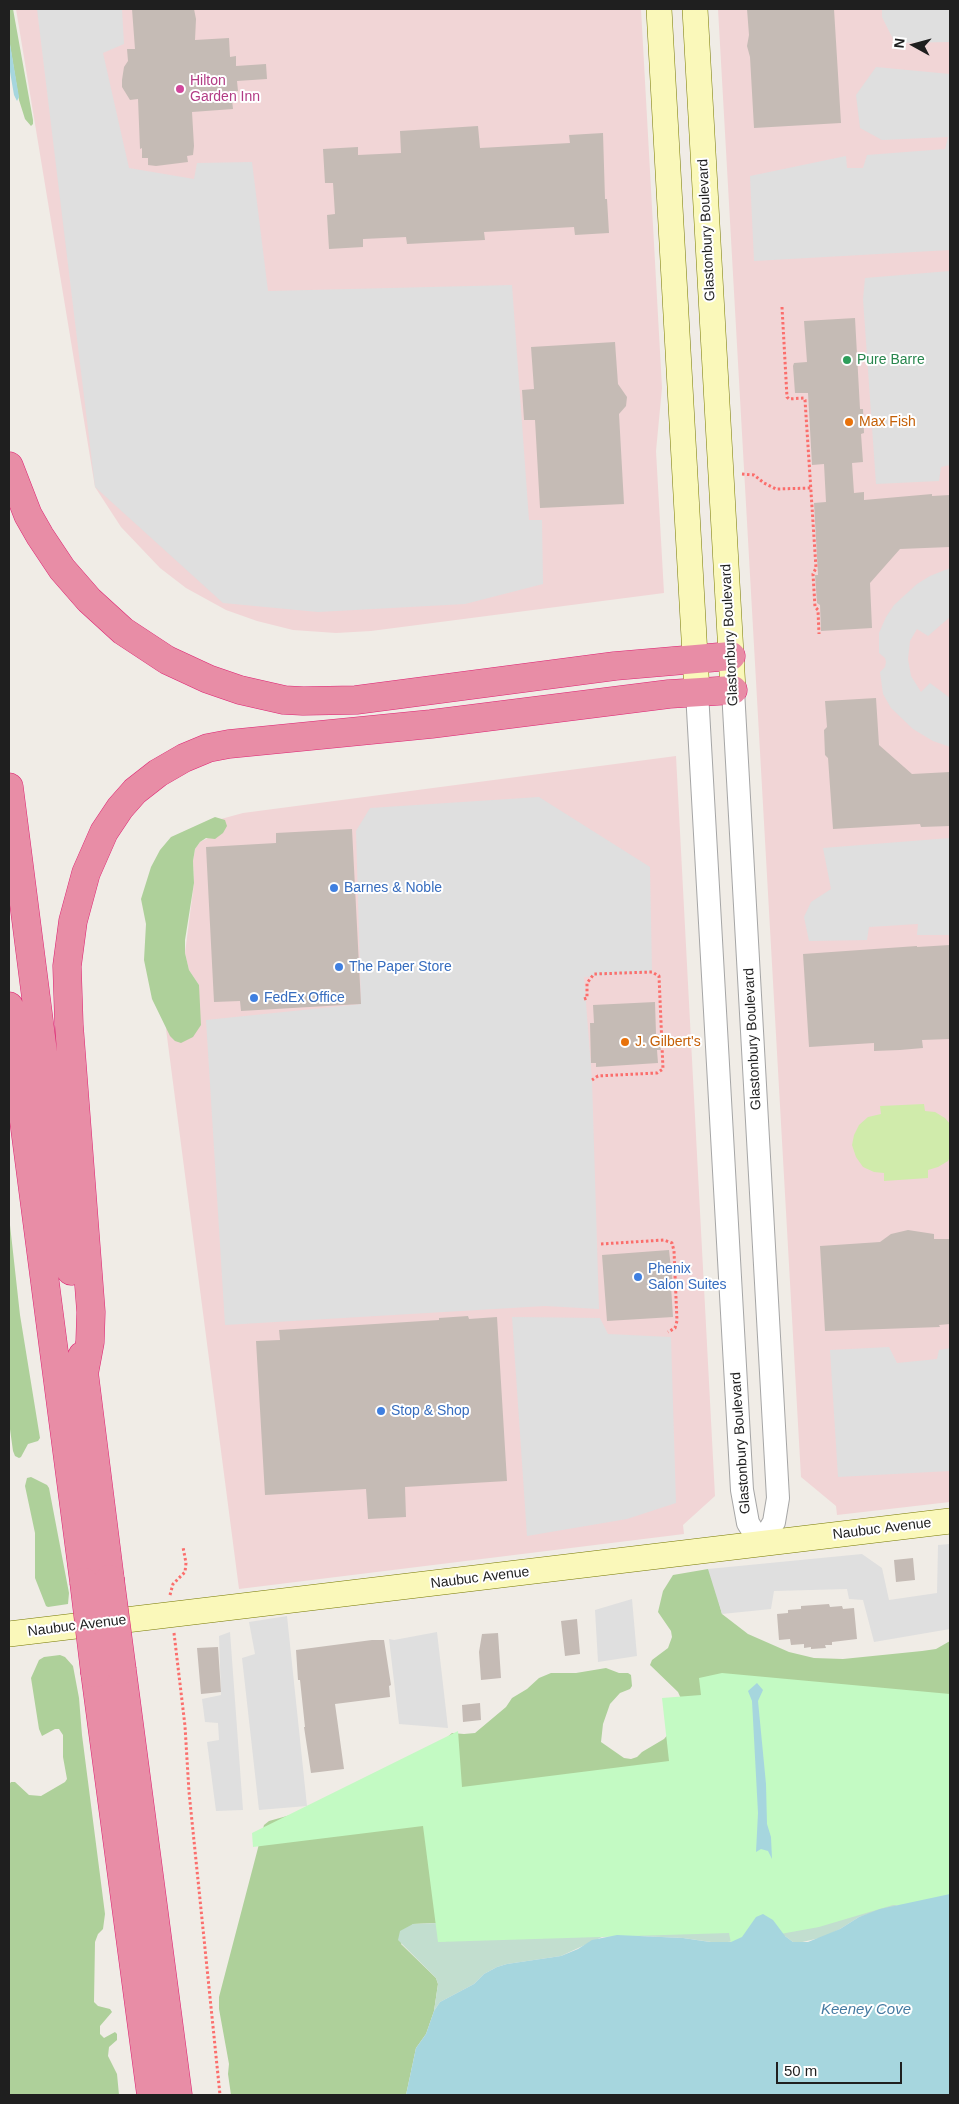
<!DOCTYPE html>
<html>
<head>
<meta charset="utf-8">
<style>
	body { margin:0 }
	#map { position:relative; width:959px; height:2104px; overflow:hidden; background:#f0ece6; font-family:Helvetica,sans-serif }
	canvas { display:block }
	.frame { position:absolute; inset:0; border:10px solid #1f1f1f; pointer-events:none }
	.north { position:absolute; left:889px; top:20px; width:50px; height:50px; -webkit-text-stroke:4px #fff; paint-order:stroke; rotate:277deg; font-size:14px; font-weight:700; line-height:20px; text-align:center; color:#1f1f1f }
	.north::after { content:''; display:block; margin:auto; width:18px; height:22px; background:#1f1f1f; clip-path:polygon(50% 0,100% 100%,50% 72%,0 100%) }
	.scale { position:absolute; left:776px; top:2062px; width:126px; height:22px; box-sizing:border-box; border:2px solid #1f1f1f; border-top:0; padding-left:6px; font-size:15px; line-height:18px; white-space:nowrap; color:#1f1f1f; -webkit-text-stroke:4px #fff; paint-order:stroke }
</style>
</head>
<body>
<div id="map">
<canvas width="959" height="2104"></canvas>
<div class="frame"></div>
<div class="north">N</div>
<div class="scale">50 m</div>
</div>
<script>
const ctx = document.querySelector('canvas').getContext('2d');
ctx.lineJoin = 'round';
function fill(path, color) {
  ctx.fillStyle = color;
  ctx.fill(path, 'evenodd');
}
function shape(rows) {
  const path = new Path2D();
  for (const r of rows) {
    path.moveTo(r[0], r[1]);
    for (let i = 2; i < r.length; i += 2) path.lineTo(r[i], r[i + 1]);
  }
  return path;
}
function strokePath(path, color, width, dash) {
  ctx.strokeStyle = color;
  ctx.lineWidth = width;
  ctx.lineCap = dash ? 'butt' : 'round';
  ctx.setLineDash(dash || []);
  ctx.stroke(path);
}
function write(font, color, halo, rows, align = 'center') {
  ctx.font = font + ' Helvetica,sans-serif';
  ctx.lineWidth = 4;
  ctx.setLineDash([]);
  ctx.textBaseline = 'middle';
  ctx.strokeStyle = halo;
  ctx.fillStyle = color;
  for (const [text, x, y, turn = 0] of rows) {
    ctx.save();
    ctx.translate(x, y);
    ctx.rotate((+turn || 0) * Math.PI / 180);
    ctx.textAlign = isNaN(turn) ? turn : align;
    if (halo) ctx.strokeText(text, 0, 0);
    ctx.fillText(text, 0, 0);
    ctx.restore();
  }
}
const commercial = shape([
	[16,9,641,9,662,388,656,451,664,593,371,631,336,633,293,630,257,621,226,610,186,588,160,568,121,527,95,487],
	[718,9,950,9,950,1502,837,1515,836,1506,801,1477],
	[676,756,715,1496,683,1525,684,1534,239,1589,166,1029,199,985,189,970,185,953,194,883,193,861,195,849,200,842,210,837,221,819,243,813]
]);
const grass = shape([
	[924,1104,925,1111,935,1112,945,1118,950,1124,950,1157,948,1161,938,1167,928,1170,928,1178,884,1181,884,1173,874,1172,863,1167,856,1157,852,1145,854,1135,859,1125,868,1117,881,1114,880,1106]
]);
const forest = shape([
	[9,9,13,9,33,120,33,124,31,126,25,119,19,100,10,45],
	[215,817,225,820,227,826,223,833,215,839,206,838,200,842,195,849,193,861,194,883,185,940,185,953,189,970,199,985,201,1025,193,1037,181,1043,175,1041,170,1036,152,999,144,960,146,924,141,899,151,867,160,850,171,837],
	[9,1216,20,1315,40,1438,38,1441,28,1444,21,1457,19,1458,15,1456,13,1451,9,1422],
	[31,1477,47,1485,49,1488,69,1593,68,1604,48,1607,46,1606,35,1578,35,1533,25,1486,27,1478],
	[708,1569,711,1570,722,1614,748,1634,789,1652,814,1658,843,1659,922,1651,936,1649,950,1641,950,1827,752,1732,436,1923,413,1924,401,1944,436,1978,438,1984,434,2011,426,2034,416,2048,406,2095,231,2095,228,2074,229,2064,219,2009,219,1997,264,1825,269,1821,294,1814,429,1753,452,1733,464,1734,475,1733,506,1707,512,1698,527,1689,539,1678,551,1673,576,1673,606,1668,619,1673,628,1673,631,1675,632,1686,630,1689,620,1693,610,1704,603,1724,601,1742,624,1758,631,1759,637,1757,642,1752,664,1739,670,1732,682,1701,678,1692,650,1665,652,1660,668,1648,672,1637,671,1631,658,1612,663,1591,673,1575],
	[60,1655,65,1657,73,1666,79,1698,82,1735,105,1914,103,1929,98,1934,95,1942,94,2002,98,2006,110,2009,112,2012,100,2026,100,2034,104,2038,115,2032,117,2034,117,2040,109,2047,108,2056,117,2074,119,2095,9,2095,9,1785,11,1782,15,1782,29,1795,41,1796,65,1782,67,1779,63,1757,63,1735,59,1729,55,1729,42,1736,39,1729,31,1678,39,1660,44,1657]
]);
const wetland = shape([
	[902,1904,859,1917,840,1929,824,1937,798,1943,793,1942,785,1936,718,1943,683,1938,617,1935,602,1937,561,1956,507,1964,497,1967,484,1974,474,1984,440,2002,434,2011,438,1984,436,1978,398,1940,400,1931,413,1924]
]);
const park = shape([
	[722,1673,950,1694,950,1908,893,1905,819,1927,731,1943,729,1933,438,1942,423,1826,253,1847,252,1833,458,1731,462,1787,669,1761,662,1698,701,1695,699,1678]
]);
const parking = shape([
	[37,9,122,9,124,44,103,53,129,168,194,179,197,163,252,162,268,291,512,285,529,520,542,520,543,584,465,604,318,612,223,603,95,487],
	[882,9,950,9,950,42,895,43,882,17],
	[876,67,950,74,950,250,754,261,750,176,846,156,847,168,863,168,867,155,945,149,948,137,882,140,860,128,856,95],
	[950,271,950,465,941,467,939,481,876,484,863,299,865,278],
	[950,568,950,617,928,636,917,629,910,641,908,659,911,676,921,692,930,683,950,698,950,747,933,741,913,729,891,708,883,694,880,672,885,667,886,662,885,658,879,653,879,633,886,617,894,605,917,584,930,576],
	[539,797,650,867,652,972,584,977,592,1080,599,1309,545,1306,225,1325,206,1020,361,1004,356,831,370,808],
	[950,838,950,935,917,935,918,924,869,927,867,940,809,941,804,917,811,902,831,889,823,848],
	[512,1317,600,1318,608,1334,671,1337,676,1503,627,1519,527,1536],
	[889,1347,897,1363,937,1359,939,1350,950,1348,950,1471,838,1477,830,1350],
	[950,1544,950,1629,874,1642,863,1600,849,1599,847,1589,774,1591,771,1609,722,1614,708,1569,862,1554,882,1568,889,1600,937,1593,938,1545],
	[632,1599,637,1656,598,1662,595,1610],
	[287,1616,307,1806,259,1810,242,1658,255,1654,249,1622],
	[230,1632,243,1810,216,1811,207,1742,219,1740,218,1723,205,1722,202,1699,221,1695,219,1636],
	[437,1632,448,1728,399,1724,389,1639,394,1640]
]);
const water = shape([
	[9,38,19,97,17,101,14,95,9,66],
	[757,1683,763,1690,758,1701,766,1784,767,1824,771,1837,772,1859,768,1851,761,1849,756,1852,758,1813,752,1701,748,1691],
	[950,1894,950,2095,406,2095,416,2048,426,2034,434,2011,440,2002,474,1984,484,1974,497,1967,507,1964,561,1956,578,1949,592,1940,617,1935,683,1938,710,1942,731,1942,742,1937,756,1917,763,1914,773,1920,785,1936,793,1942,808,1942,840,1929,859,1917,880,1909]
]);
const building = shape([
	[132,9,194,9,196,19,195,40,229,38,230,57,236,56,236,66,266,64,267,79,237,81,238,91,231,91,233,109,192,112,194,146,193,155,187,156,188,162,156,166,148,165,148,158,142,158,142,148,140,149,138,99,130,100,122,87,122,80,124,67,128,61,127,49,135,49],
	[747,9,834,9,841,123,754,128,750,57,747,46,749,35],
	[478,126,480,148,570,143,569,135,603,133,605,199,607,199,609,233,575,235,574,227,484,232,485,240,407,244,406,237,363,239,363,247,329,249,327,215,335,214,333,183,325,183,323,149,358,147,358,155,401,153,400,131],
	[855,318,860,409,863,409,864,433,861,434,863,462,852,463,854,493,864,492,864,500,932,494,932,496,950,495,950,547,900,549,870,583,872,628,821,631,820,605,817,603,815,575,818,575,814,503,826,502,824,464,812,465,808,393,795,393,793,366,794,363,807,362,804,321],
	[615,342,618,384,627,397,626,406,619,414,624,504,540,508,535,420,524,420,522,390,534,389,531,347],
	[876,698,879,745,912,774,950,772,950,826,921,827,920,824,833,829,828,758,825,755,824,730,827,727,825,701],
	[352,829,361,1004,241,1011,240,1001,214,1002,206,847,276,843,276,833],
	[950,945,950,1039,922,1040,923,1048,900,1050,874,1051,874,1043,809,1047,803,954,917,946,917,947],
	[655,1002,656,1034,659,1034,661,1050,657,1050,658,1063,596,1067,596,1063,591,1063,590,1023,594,1023,593,1005],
	[908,1230,934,1234,934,1239,950,1239,950,1324,939,1325,940,1327,825,1331,820,1246,880,1242,891,1234],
	[669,1250,673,1286,671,1286,673,1317,607,1321,602,1255],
	[468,1316,469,1319,497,1317,507,1481,405,1487,406,1517,368,1519,366,1489,265,1495,256,1341,280,1340,279,1330,439,1320,439,1318],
	[913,1558,915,1580,896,1582,894,1560],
	[829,1604,830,1607,842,1606,843,1609,854,1608,857,1639,832,1642,832,1645,825,1645,826,1648,811,1649,811,1647,804,1648,804,1644,791,1645,790,1639,779,1640,777,1614,788,1613,788,1610,801,1609,801,1606],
	[577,1619,580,1654,565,1656,561,1621],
	[498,1633,501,1678,481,1680,479,1652,482,1634],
	[372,1640,384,1640,391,1685,389,1686,390,1697,335,1704,344,1769,311,1773,304,1727,305,1727,300,1680,298,1680,296,1650],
	[218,1647,221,1692,201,1694,197,1648],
	[480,1703,481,1720,463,1722,462,1705]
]);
const path = shape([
	[782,307,787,397,789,399,804,398,805,400,816,568,813,574,815,607,818,610,819,634],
	[742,474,754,475,764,483,776,489,811,488],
	[584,999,587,998,587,983,594,974,652,972,659,976,663,1069,657,1073,598,1076,592,1080],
	[601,1244,664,1240,672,1243,674,1251,677,1321,675,1328,668,1332],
	[170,1595,173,1584,185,1572,186,1563,183,1547],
	[174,1633,185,1726,189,1792,220,2095]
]);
const tertiary = shape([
	[697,692,742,1490,748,1523,761,1544,774,1522,778,1498,733,690]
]);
const secondary = shape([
	[659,9,697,692],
	[695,9,733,690],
	[9,1634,950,1521]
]);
const motorway = shape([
	[9,466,28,515,40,536,62,569,89,600,123,631,167,660,208,679,240,690,284,700,303,701,356,700,615,666,731,656],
	[9,787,71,1271],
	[9,1006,84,1582],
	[82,1356,110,1579],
	[84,1374,90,1342,91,1312,69,1025,67,966,73,921,86,873,104,832,120,808,135,791,158,773,184,758,208,748,229,744,431,724,669,694,733,690],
	[122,1670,178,2095],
	[95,1673,151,2095]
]);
const motorwayBridge = shape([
	[110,1579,122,1670],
	[84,1582,95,1673]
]);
const markers = [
	[180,89,5,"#d1479c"],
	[847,360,5,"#2e9e5b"],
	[849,422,5,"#e8710a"],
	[334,888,5,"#3f7fe0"],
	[339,967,5,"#3f7fe0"],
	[254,998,5,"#3f7fe0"],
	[625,1042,5,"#e8710a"],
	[638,1277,5,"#3f7fe0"],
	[381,1411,5,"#3f7fe0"]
];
const hotelNames = [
	["Hilton",190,81],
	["Garden Inn",190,97]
];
const streetNames = [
	["Glastonbury Boulevard",707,230,-93],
	["Glastonbury Boulevard",730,635,-93],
	["Glastonbury Boulevard",753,1039,-93],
	["Glastonbury Boulevard",741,1443,-94],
	["Naubuc Avenue",882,1529,-7],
	["Naubuc Avenue",480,1578,-7],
	["Naubuc Avenue",77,1626,-7]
];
const leisureNames = [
	["Pure Barre",857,360]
];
const foodNames = [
	["Max Fish",859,422],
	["J. Gilbert's",635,1042]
];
const shopNames = [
	["Barnes & Noble",344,888],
	["The Paper Store",349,967],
	["FedEx Office",264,998],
	["Phenix",648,1269],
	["Salon Suites",648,1285],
	["Stop & Shop",391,1411]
];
const waterNames = [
	["Keeney Cove",866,2010]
];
fill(commercial, '#f1d5d6');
fill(grass, '#d0ebab');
fill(forest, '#aed09a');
fill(wetland, '#c2decf');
fill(park, '#c3fac3');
fill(parking, '#dfdfdf');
fill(water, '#a6d6de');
fill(building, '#c5bbb5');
strokePath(tertiary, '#a6a6a6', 24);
strokePath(secondary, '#777904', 26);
strokePath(motorway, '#dd2473', 29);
strokePath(path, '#fb6e6c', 3, [2.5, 2.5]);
strokePath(tertiary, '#fff', 22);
strokePath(secondary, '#faf8ba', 25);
strokePath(motorway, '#e88da6', 28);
strokePath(motorwayBridge, '#dd2473', 29, []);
strokePath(motorwayBridge, '#e88da6', 28);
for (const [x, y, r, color] of markers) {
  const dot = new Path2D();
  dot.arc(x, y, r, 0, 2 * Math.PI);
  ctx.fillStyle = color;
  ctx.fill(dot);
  strokePath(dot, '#fff', 2);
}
write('14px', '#b23c85', '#fff', hotelNames, 'left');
write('14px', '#1f1f1f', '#fff', streetNames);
write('14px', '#27864d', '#fff', leisureNames, 'left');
write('14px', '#c56008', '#fff', foodNames, 'left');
write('14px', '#366cbe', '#fff', shopNames, 'left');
write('italic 15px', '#447aa1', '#fff', waterNames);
</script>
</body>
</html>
